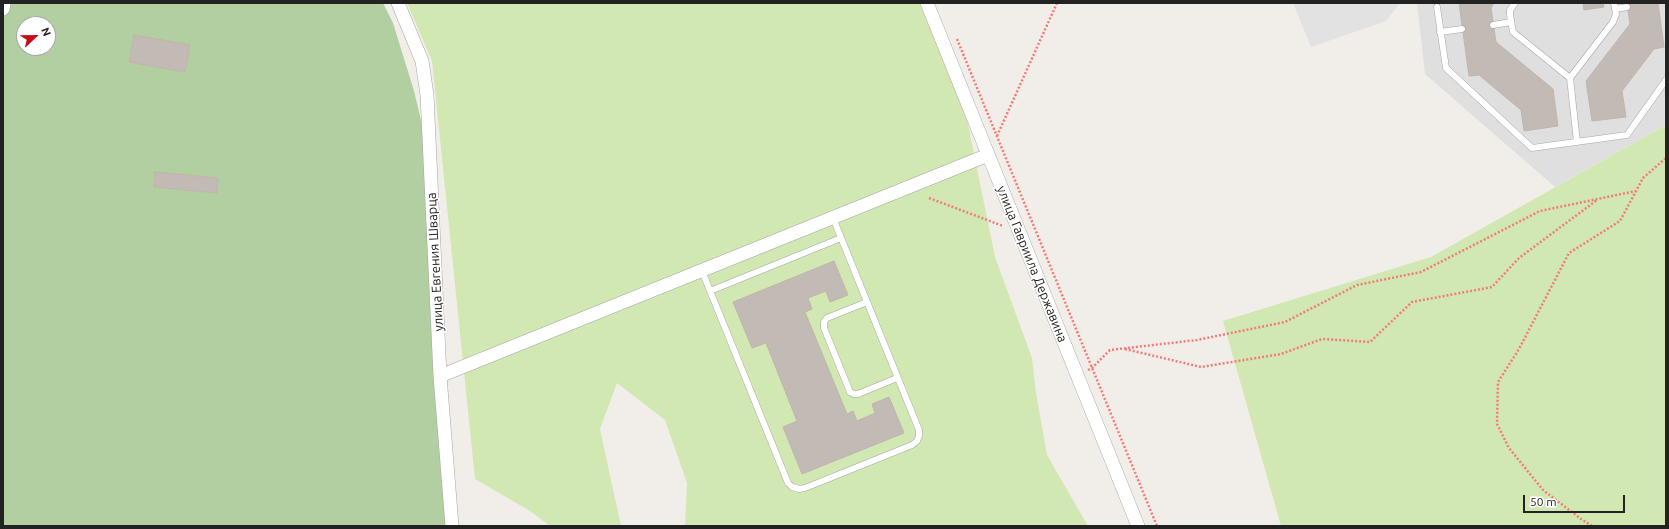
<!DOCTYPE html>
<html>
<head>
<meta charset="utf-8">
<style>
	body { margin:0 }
	#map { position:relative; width:1669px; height:529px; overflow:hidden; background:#f1eee9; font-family:Ubuntu,sans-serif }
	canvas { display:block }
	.frame { position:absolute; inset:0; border:4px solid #222; pointer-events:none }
	.north { position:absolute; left:16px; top:16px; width:40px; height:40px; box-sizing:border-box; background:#fff; border:1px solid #a7a7a7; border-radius:50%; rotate:68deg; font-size:11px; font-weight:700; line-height:16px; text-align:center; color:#222 }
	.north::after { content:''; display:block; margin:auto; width:14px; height:18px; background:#ca0918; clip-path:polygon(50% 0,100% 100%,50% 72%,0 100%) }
	.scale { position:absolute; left:1523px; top:495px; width:102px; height:18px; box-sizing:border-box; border:2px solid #222; border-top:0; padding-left:5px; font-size:12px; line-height:14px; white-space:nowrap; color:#222; -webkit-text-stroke:3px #fff; paint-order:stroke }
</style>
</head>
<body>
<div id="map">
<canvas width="1669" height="529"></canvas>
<div class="frame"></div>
<div class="north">N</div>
<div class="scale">50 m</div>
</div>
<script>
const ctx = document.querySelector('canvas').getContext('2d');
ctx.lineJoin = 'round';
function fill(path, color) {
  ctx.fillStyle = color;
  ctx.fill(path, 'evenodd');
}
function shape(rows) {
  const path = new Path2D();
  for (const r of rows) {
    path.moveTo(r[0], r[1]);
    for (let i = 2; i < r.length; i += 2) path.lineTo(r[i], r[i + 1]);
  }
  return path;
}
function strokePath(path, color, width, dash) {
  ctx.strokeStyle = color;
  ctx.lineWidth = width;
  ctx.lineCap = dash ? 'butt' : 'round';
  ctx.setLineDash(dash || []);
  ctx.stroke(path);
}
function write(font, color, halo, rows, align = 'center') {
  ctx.font = font + ' Ubuntu,sans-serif';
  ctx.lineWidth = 3;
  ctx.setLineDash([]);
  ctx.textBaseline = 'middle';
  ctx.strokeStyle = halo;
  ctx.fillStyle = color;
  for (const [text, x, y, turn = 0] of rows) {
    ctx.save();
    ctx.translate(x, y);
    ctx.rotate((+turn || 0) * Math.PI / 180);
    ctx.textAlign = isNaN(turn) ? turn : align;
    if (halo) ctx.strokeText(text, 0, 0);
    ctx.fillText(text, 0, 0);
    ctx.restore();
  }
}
const residential = shape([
	[1417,3,1666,3,1666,125,1555,187,1425,74]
]);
const grass = shape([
	[407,3,923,3,960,85,995,257,1032,358,1036,393,1047,455,1088,526,685,526,687,483,665,420,617,383,600,429,621,526,550,526,530,511,475,479,432,61],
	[1666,125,1666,526,1281,526,1223,321,1431,257]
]);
const forest = shape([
	[3,3,383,3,393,23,414,91,426,141,456,526,3,526],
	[24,24,48,24,48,48,24,48]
]);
const parking = shape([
	[1293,3,1400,3,1386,21,1311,47]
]);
const building = shape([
	[1459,3,1494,3,1491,8,1496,42,1553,89,1558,126,1524,131,1521,110,1479,75,1469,76,1459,3],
	[1583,3,1603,3,1604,7,1584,10,1583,3],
	[1627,3,1658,3,1664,47,1654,49,1622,91,1626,117,1592,121,1586,81,1630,24,1627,3],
	[134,35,190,45,185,72,129,62,134,35],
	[155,172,218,178,217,193,154,187,155,172],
	[834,261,848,295,830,302,826,291,808,298,812,309,805,312,847,414,853,411,857,421,875,413,872,404,889,397,904,433,802,474,783,427,797,421,766,343,752,348,733,302,834,261]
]);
const path = shape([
	[957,39,1157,526],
	[997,136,1057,3],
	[929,198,1003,226],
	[1125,349,1201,367,1281,354,1322,339,1370,342,1412,302,1492,287,1519,258,1597,200],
	[1088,370,1092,368,1110,350,1197,340,1285,322,1357,285,1421,272,1540,211,1636,191],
	[1592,526,1581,519,1543,490,1509,448,1497,424,1498,382,1519,349,1569,253,1620,221,1643,178,1666,158]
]);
const lane = shape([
	[1515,3,1510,10,1510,15,1513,32,1570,78],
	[1437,7,1446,68,1532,148,1627,135,1666,80],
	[1615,9,1627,7],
	[1493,25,1511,22],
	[1440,32,1462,29],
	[1577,142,1570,78,1613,22,1616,14,1614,3],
	[702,271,788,483,792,487,799,489,805,488,912,445,917,441,919,436,919,430,833,218],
	[710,291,841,238],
	[867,302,827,318,824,322,824,328,850,392,854,394,858,394,897,378]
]);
const street = shape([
	[398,3,422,61,427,95,440,376,452,526],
	[927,3,1138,526],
	[3,9,4,3],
	[440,376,988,155]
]);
const streetNames = [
	["улица Евгения Шварца",435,262,-93],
	["улица Гавриила Державина",1032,264,68]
];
fill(residential, '#e0dfdf');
fill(grass, '#d1e8b2');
fill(forest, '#b1cfa0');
fill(parking, '#e2e2e2');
fill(building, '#c2bab5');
strokePath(building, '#c3b4ac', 1);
strokePath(lane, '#a6a6a6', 7);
strokePath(street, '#a6a6a6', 14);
strokePath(path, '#f47b77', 2.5, [2, 2]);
strokePath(lane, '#fff', 6);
strokePath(street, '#fff', 13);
write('13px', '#222', '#fff', streetNames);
</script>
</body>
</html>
